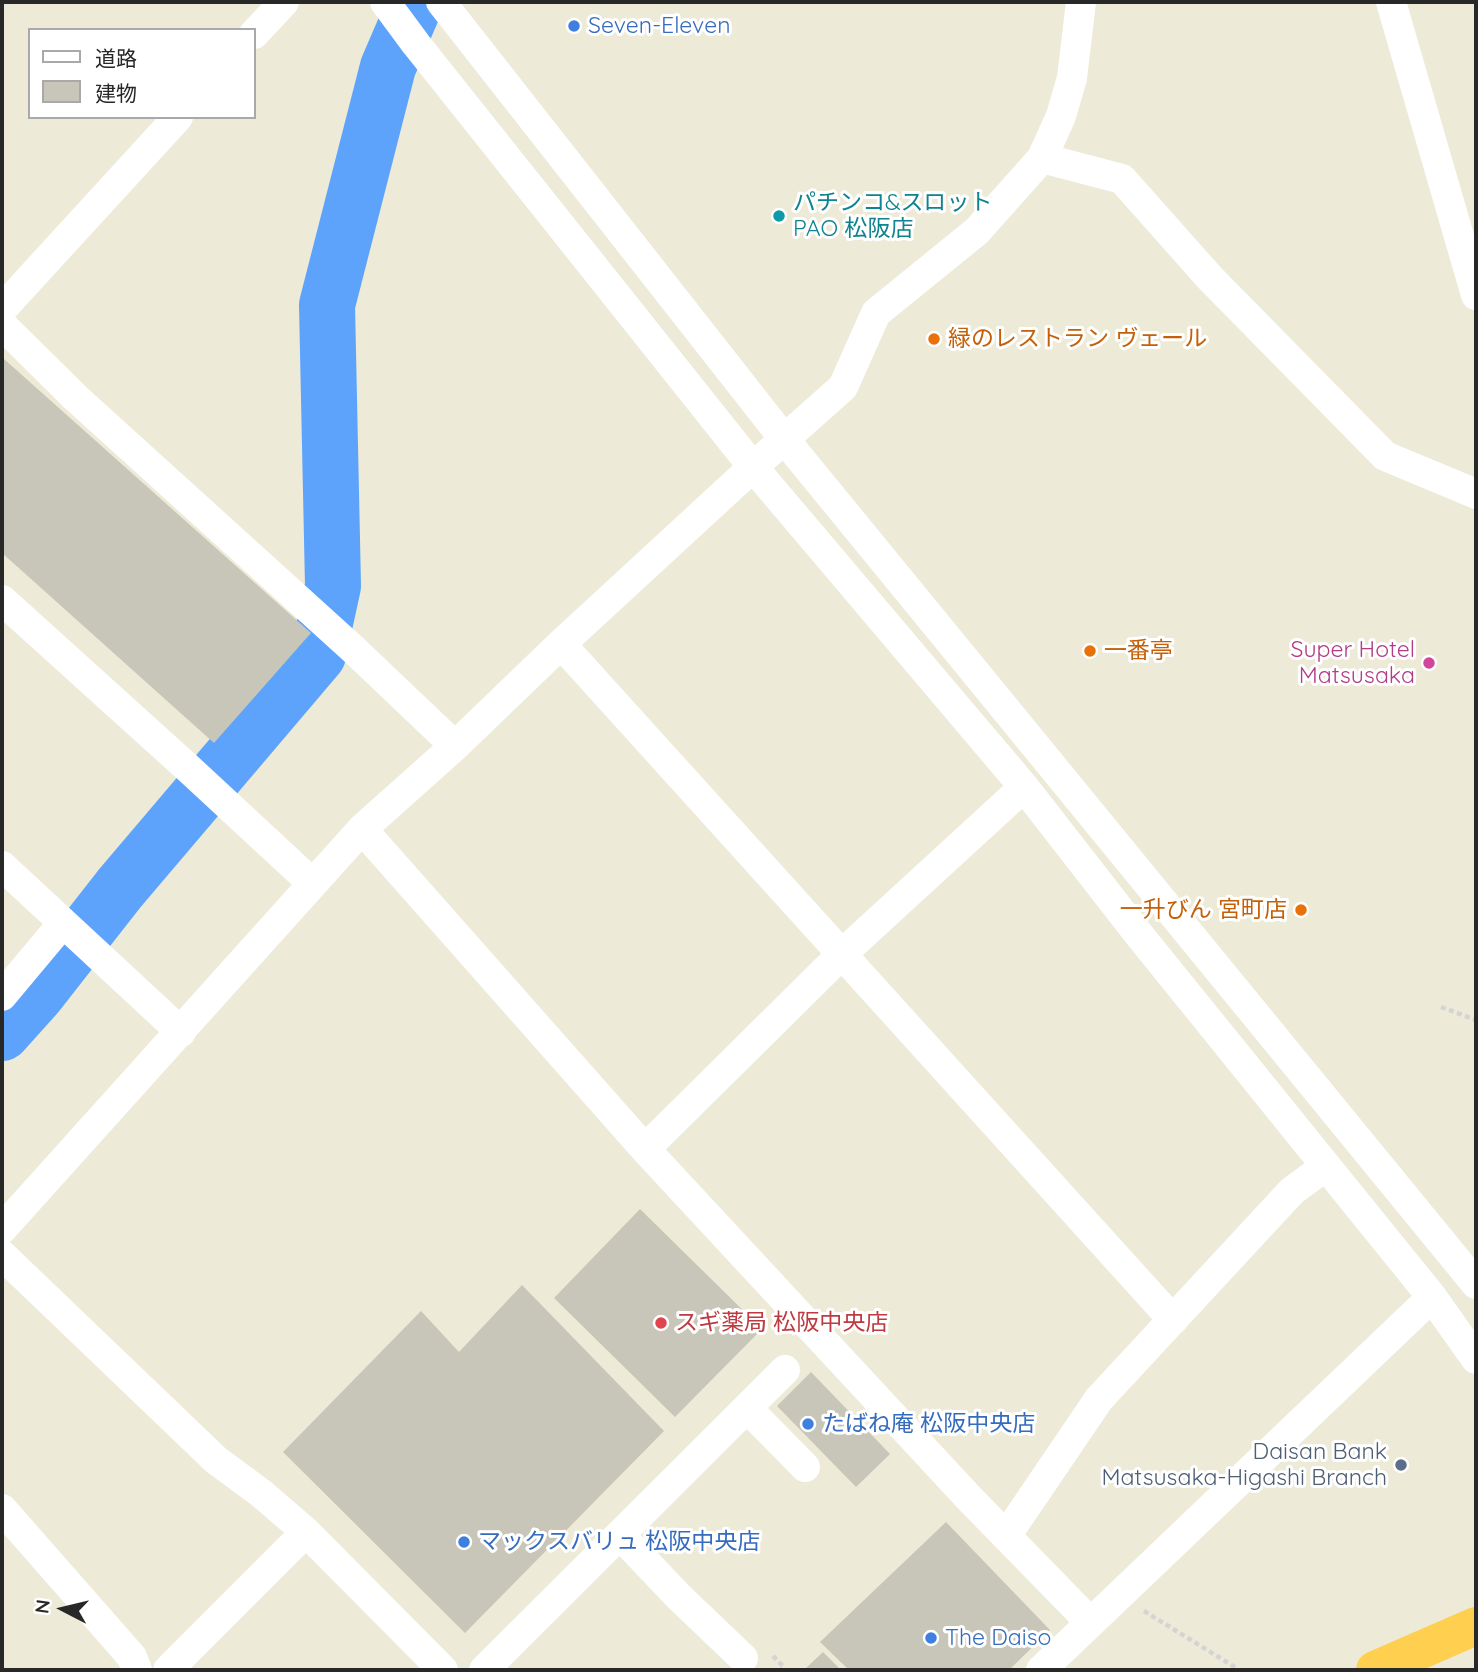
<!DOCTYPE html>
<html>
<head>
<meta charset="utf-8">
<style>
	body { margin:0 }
	#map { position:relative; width:1478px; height:1672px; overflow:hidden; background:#edead8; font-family:Quicksand,"Noto Sans JP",sans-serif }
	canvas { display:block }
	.frame { position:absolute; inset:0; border:4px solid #282828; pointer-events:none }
	.legend { position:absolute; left:28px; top:28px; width:228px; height:91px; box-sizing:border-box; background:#fff; border:2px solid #a9a9a9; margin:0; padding:9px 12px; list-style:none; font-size:21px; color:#282828 }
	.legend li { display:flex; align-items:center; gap:14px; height:35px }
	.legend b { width:35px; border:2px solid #a9a9a9 }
	.north { position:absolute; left:28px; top:1574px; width:70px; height:70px; -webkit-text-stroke:5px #fff; paint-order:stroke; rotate:277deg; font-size:19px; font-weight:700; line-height:28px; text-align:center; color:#282828 }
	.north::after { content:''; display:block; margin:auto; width:24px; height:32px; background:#282828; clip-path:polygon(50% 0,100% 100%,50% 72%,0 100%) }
</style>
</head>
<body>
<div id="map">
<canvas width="1478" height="1672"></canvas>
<div class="frame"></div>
<ul class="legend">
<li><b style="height:9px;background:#fff"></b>道路</li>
<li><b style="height:19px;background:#c7c6b8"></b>建物</li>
</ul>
<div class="north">N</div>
</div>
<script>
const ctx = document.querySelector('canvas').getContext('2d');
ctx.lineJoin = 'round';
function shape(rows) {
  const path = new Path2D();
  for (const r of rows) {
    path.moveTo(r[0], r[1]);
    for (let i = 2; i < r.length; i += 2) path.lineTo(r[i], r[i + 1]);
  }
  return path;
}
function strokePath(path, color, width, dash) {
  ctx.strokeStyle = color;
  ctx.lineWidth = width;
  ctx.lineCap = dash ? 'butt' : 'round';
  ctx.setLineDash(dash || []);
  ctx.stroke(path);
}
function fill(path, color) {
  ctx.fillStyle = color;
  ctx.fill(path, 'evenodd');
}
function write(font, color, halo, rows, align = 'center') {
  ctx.font = font + ' Quicksand,"Noto Sans JP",sans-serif';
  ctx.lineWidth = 6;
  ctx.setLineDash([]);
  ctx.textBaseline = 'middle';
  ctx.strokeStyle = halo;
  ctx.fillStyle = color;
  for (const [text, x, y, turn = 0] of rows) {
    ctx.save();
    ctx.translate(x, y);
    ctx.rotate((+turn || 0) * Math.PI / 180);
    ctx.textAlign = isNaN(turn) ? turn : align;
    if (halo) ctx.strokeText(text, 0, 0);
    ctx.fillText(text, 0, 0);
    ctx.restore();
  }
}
const river = shape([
	[2,1033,37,994,120,888,318,655,333,586,327,305,388,67,416,2]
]);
const building = shape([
	[4,359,311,633,214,743,2,553,2,362],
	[640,1209,762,1329,675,1417,554,1298],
	[522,1285,664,1431,465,1633,283,1452,421,1311,459,1352],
	[811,1372,890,1454,856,1487,777,1406],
	[946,1522,1050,1630,1009,1670,849,1670,820,1642],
	[823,1652,841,1670,804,1670]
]);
const path = shape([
	[1441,1007,1476,1020],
	[1144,1611,1238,1669],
	[773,1656,784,1667,781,1670]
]);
const minor = shape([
	[385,2,416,44,753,467,1024,787,1140,936,1432,1297,1476,1359],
	[441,2,785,440,1476,1284],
	[1391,2,1476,295],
	[254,34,284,2],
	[1042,158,1061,116,1072,78,1081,2],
	[2,309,178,117],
	[2,325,76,398,353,649,455,746],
	[2,600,189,769,312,883],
	[561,644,1173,1320],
	[362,829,645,1149,969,1498,1090,1622],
	[2,866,181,1032],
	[2,996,63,923],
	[645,1149,842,954,1024,787],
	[2,1229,362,829,455,746,561,644,753,467,843,387,876,313,977,231,1042,158,1122,179,1210,278,1385,456,1476,494],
	[2,1255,216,1460,262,1494,306,1532,443,1670],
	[747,1408,805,1467],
	[2,1509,132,1657,137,1670],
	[620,1535,679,1597,743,1658],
	[1006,1536,1099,1399,1292,1191,1326,1166],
	[168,1670,306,1532],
	[484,1670,785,1370],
	[1041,1670,1432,1297]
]);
const highway = shape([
	[1375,1670,1476,1626]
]);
const markers = [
	[574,26,7,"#3f7fe0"],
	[779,216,7,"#0f9aa8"],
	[934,339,7,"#e8710a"],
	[1090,651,7,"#e8710a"],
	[1429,663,7,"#d1479c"],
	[1301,910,7,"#e8710a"],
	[661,1323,7,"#e0444e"],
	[808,1424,7,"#3f7fe0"],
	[1401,1465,7,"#5c6f8a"],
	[464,1542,7,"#3f7fe0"],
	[931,1638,7,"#3f7fe0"]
];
const shopNames = [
	["Seven-Eleven",588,26],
	["たばね庵 松阪中央店",822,1424],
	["マックスバリュ 松阪中央店",478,1542],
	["The Daiso",945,1638]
];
const cultureNames = [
	["パチンコ&スロット",793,203],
	["PAO 松阪店",793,229]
];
const foodNames = [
	["緑のレストラン ヴェール",948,339],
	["一番亭",1104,651],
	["一升びん 宮町店",1287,910,"right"]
];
const hotelNames = [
	["Super Hotel",1415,650],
	["Matsusaka",1415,676]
];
const healthNames = [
	["スギ薬局 松阪中央店",675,1323]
];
const serviceNames = [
	["Daisan Bank",1387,1452],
	["Matsusaka-Higashi Branch",1387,1478]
];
strokePath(river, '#5da3fc', 56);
fill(building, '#c7c6b8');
strokePath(path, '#d4d4d4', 4.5, [5, 3.5]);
strokePath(minor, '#fff', 30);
strokePath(highway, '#ffcf50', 38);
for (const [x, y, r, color] of markers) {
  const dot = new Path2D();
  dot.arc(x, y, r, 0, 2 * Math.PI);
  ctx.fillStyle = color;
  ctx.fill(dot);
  strokePath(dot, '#fff', 2.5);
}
write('23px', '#366cbe', '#fff', shopNames, 'left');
write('23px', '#0d838f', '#fff', cultureNames, 'left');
write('23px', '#c56008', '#fff', foodNames, 'left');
write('23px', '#b23c85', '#fff', hotelNames, 'right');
write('23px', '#be3a42', '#fff', healthNames, 'left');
write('23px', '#4e5e75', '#fff', serviceNames, 'right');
</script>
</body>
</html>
